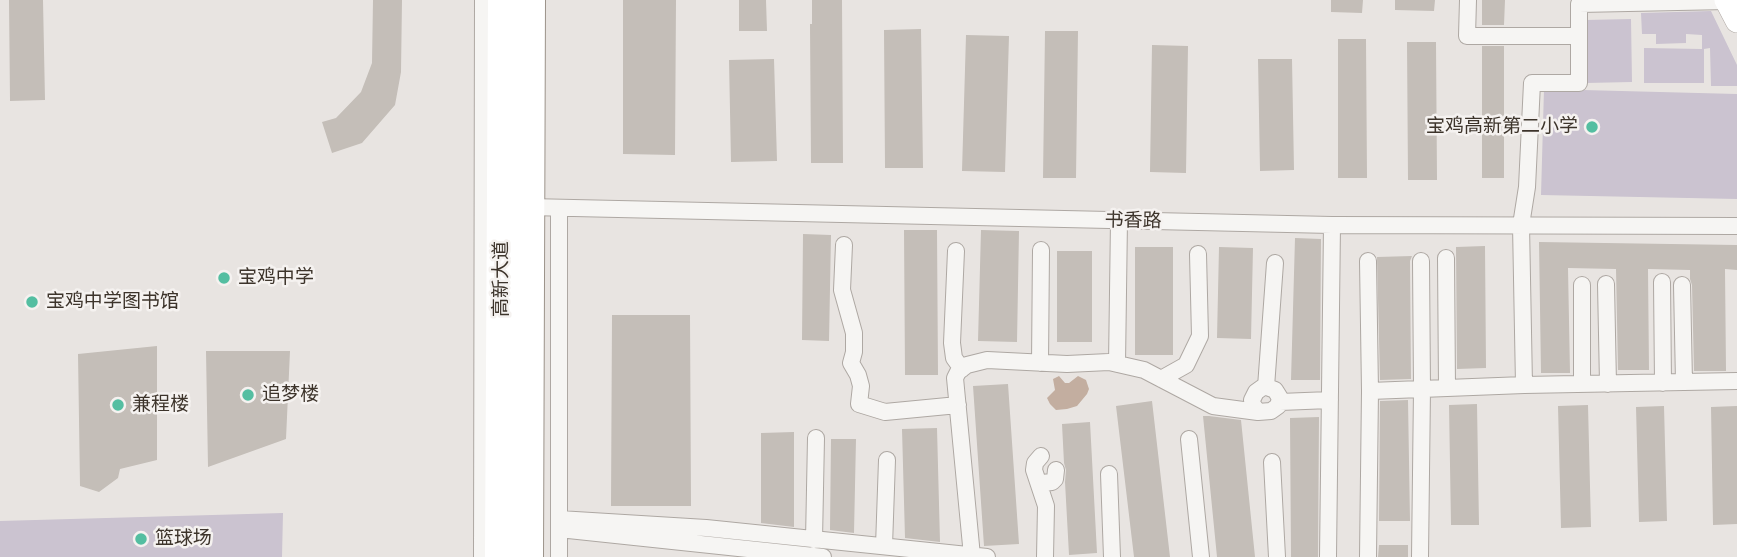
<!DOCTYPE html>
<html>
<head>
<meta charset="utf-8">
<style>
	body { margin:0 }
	canvas { display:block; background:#e8e4e1 }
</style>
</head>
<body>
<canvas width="1737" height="557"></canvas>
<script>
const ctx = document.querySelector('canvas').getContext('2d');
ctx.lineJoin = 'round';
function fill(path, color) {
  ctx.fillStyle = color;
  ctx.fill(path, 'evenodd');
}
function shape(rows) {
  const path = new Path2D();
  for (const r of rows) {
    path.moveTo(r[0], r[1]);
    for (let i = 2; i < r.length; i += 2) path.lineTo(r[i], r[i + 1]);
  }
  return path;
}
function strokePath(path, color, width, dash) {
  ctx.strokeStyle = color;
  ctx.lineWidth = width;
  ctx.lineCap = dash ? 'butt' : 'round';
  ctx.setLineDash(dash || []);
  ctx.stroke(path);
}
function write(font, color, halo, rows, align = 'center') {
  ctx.font = font + ' "Noto Sans","Noto Sans SC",sans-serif';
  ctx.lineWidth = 5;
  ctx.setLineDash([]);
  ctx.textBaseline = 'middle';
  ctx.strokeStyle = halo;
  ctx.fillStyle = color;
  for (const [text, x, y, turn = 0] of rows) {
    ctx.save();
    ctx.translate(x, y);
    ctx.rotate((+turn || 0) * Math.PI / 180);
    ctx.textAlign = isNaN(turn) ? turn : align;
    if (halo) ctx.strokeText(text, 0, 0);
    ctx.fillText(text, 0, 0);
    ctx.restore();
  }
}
const green = shape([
	[1711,11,1737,65,1737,86,1711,86,1710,48,1704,49,1704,83,1644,83,1644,48,1702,49,1702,35,1686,34,1686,43,1656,44,1656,34,1642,34,1641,13],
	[1631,19,1632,82,1586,83,1585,20],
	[1544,89,1737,94,1737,199,1541,195],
	[283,513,282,557,0,557,0,521]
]);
const water = shape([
	[1059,376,1065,383,1069,383,1078,376,1086,380,1089,389,1087,394,1077,406,1067,409,1056,410,1050,404,1047,398,1055,390,1053,379]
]);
const building = shape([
	[9,0,43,0,45,100,10,101],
	[373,0,402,0,401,72,395,105,362,143,332,153,322,122,336,118,361,92,372,63],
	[623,0,676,0,675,155,623,154],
	[739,0,766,0,767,31,739,31],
	[812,0,842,0,843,163,811,163,810,24,812,24],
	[1331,0,1363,0,1362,13,1331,12],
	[1395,0,1435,0,1434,11,1395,10],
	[1482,0,1505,0,1504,25,1482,25],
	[921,29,923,168,885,168,884,30],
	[1045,31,1078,31,1076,178,1043,178],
	[966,35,1009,36,1005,172,962,171],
	[1338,39,1366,39,1367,178,1338,178],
	[1407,42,1436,42,1437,180,1408,180],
	[1152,45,1188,46,1186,173,1150,172],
	[1482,46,1504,46,1504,178,1482,178],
	[774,59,777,161,731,162,729,60],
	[1258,59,1292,59,1294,170,1260,171],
	[904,230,937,230,938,375,905,375],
	[981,230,1019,231,1017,342,978,341],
	[803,234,831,235,829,341,802,340],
	[1295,238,1321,239,1320,380,1291,380],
	[1539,242,1737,245,1737,270,1725,269,1726,371,1694,371,1692,285,1690,279,1690,270,1648,269,1649,370,1618,370,1616,269,1568,268,1570,373,1541,373],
	[1485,246,1486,368,1457,369,1456,247],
	[1135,247,1173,247,1173,355,1135,355],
	[1219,247,1253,248,1251,339,1217,338],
	[1057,251,1092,251,1092,342,1057,342],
	[1412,256,1410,261,1411,379,1380,380,1377,257],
	[612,315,690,315,691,506,611,506],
	[157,346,157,460,120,469,118,478,99,492,80,486,78,354],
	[206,351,290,351,286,439,208,467],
	[1008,384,1019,544,984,546,973,386],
	[1408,400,1410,521,1379,521,1380,401],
	[1152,401,1170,557,1134,557,1116,406],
	[1477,404,1479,525,1451,525,1449,405],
	[1588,405,1591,527,1561,528,1558,406],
	[1664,406,1667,521,1639,522,1636,407],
	[1737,406,1737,524,1713,525,1711,407],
	[1203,416,1209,416,1241,420,1255,557,1217,557],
	[1319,417,1318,557,1291,557,1290,418],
	[1090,422,1097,553,1069,555,1065,482,1066,470,1064,463,1062,424],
	[937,428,940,542,905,538,902,429],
	[794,432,794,527,761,523,761,433],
	[831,439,856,439,854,533,830,530],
	[1379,545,1408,545,1408,557,1378,557]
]);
const street = shape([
	[1468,0,1467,36,1579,36],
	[529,207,1332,225,1737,226],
	[559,209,559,557],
	[844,245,842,290,854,333,854,352,851,363,858,375,861,386,859,404,885,412,958,405],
	[956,251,952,343,954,358,962,369],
	[1446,258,1447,388],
	[1368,261,1370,391],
	[1662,282,1663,383],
	[1606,284,1608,384],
	[1582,285,1582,384],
	[1682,285,1684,382],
	[1040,363,1041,250],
	[1117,364,1119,220],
	[1161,379,1186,365,1200,336,1198,254],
	[1524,385,1521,225,1527,187,1532,83,1579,83,1579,4,1727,1],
	[1266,387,1275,263],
	[1280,402,1330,400],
	[1189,439,1201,557],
	[1041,456,1035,463,1034,470,1046,506,1045,557],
	[1272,462,1277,557],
	[1109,474,1112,557],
	[1038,481,1042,483,1052,482,1055,479,1056,470],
	[559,519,706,528,987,557],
	[559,529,823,557],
	[814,540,816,438],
	[884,546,887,460],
	[972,556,955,378,958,372,967,365,987,360,1067,364,1109,362,1144,370,1213,406,1258,412,1271,411,1278,406,1280,398,1275,390,1267,387,1263,387,1256,392,1252,400,1253,405,1258,412],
	[482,557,483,0],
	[1328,557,1332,225],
	[1368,557,1370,391,1524,385,1737,381],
	[1420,557,1422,389,1421,261]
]);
const secondary = shape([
	[1726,0,1737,21]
]);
const highway = shape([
	[500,557,503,0],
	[528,557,530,0]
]);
const markers = [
	[1592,127,7,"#54bea1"],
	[224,278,7,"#54bea1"],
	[32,302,7,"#54bea1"],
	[248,395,7,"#54bea1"],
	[118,405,7,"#54bea1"],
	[141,539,7,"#54bea1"]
];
const poiNames = [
	["宝鸡高新第二小学",1578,127,"right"],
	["宝鸡中学",238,278],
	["宝鸡中学图书馆",46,302],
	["追梦楼",262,395],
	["兼程楼",132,405],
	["篮球场",155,539]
];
const streetNames = [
	["书香路",1133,221,1],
	["高新大道",502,279,-90]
];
fill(green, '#cbc3d0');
fill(water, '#c3aea0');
fill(building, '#c4beb8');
strokePath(street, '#aea8a3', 18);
strokePath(secondary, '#aea8a3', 24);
strokePath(highway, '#9c938a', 32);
strokePath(street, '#f6f5f3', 16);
strokePath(secondary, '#fff', 23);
strokePath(highway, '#fff', 30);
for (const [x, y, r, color] of markers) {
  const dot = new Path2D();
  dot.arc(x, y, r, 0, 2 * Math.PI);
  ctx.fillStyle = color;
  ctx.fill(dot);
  strokePath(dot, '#f5f2f0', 2.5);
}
write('19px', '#3d342b', '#f5f2f0', poiNames, 'left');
write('19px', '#3d342b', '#f5f2f0', streetNames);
</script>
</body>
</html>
